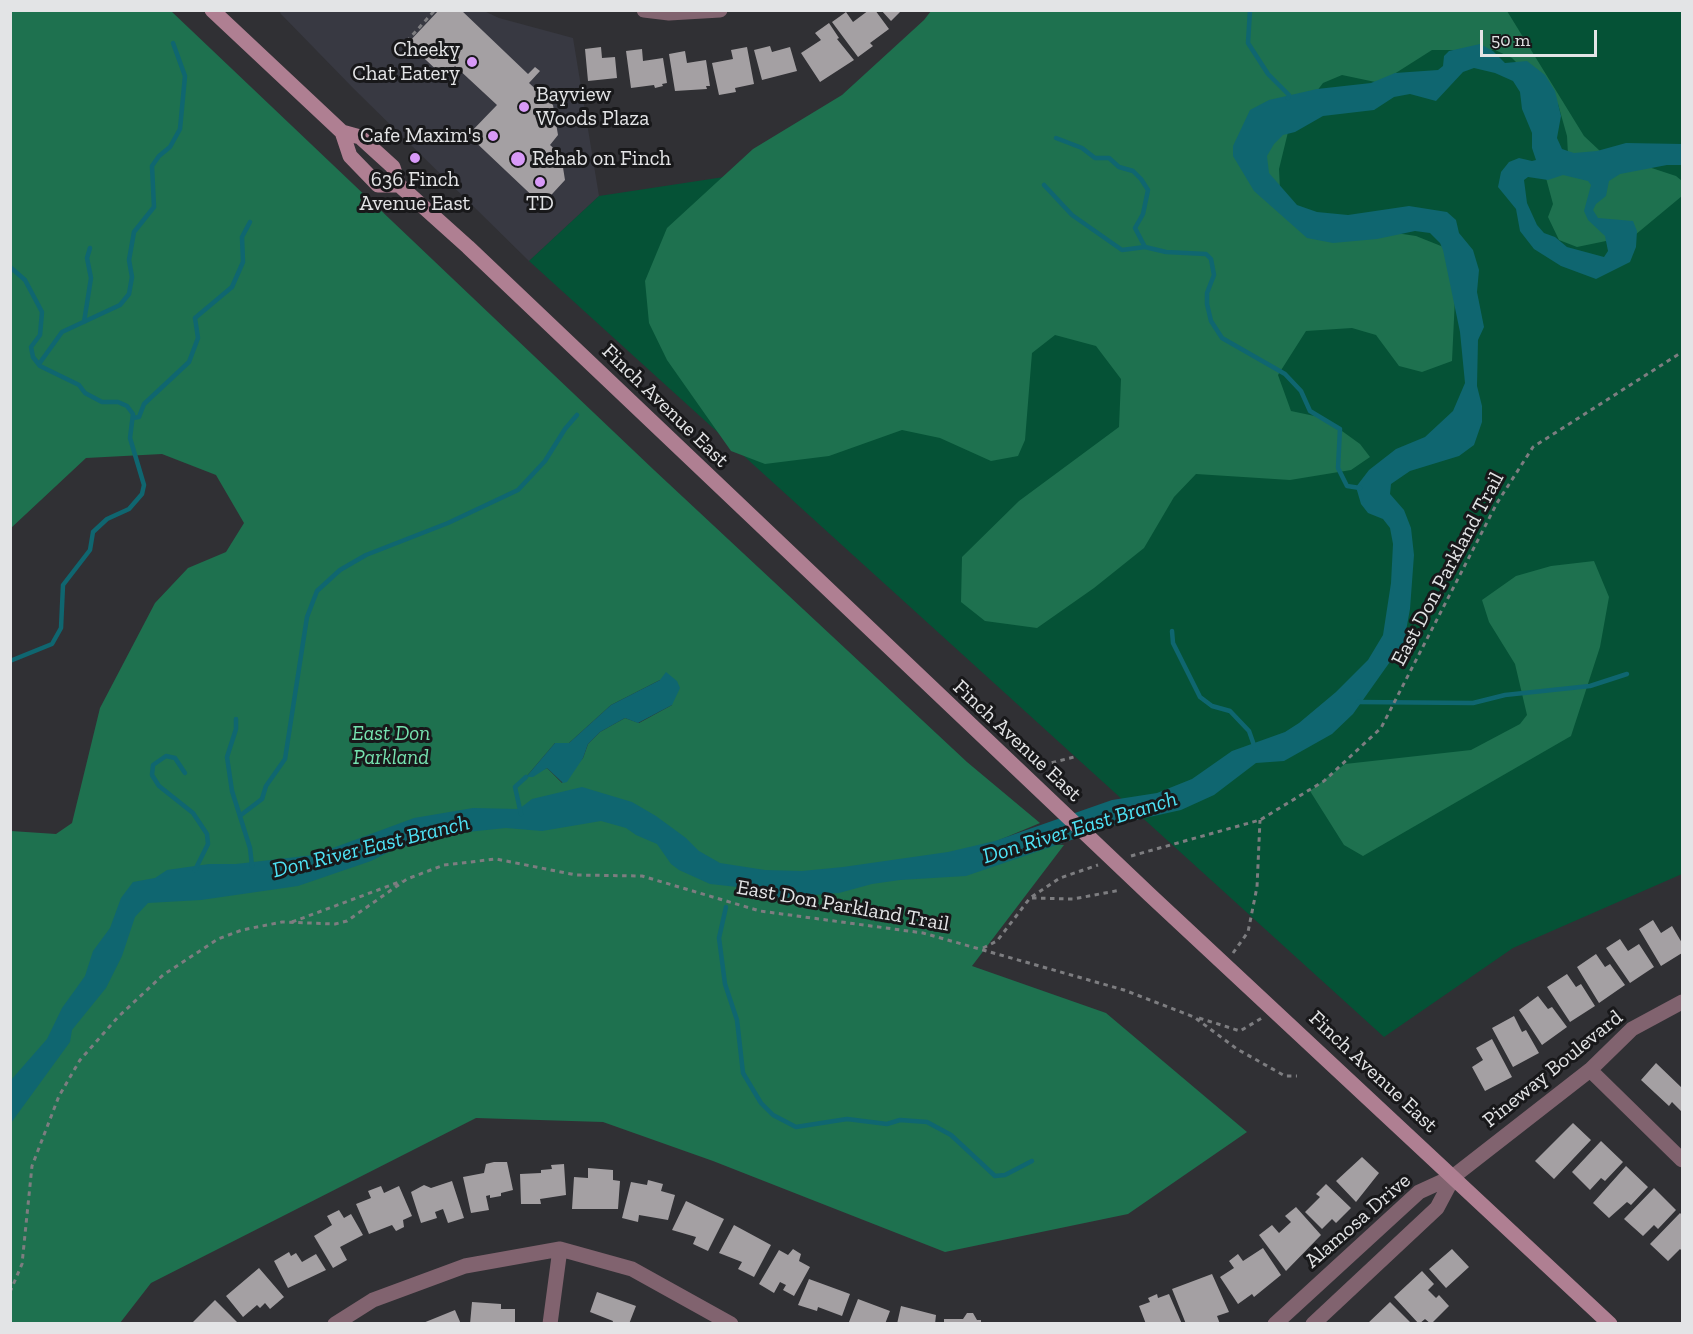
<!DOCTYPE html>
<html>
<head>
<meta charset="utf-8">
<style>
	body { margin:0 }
	#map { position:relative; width:1693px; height:1334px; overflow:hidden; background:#303034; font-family:"Zilla Slab",serif }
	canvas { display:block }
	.frame { position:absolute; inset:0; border:12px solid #e3e4e6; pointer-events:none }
	.scale { position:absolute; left:1480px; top:30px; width:117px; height:27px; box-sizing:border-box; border:3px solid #e3e4e6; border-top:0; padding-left:8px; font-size:18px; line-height:21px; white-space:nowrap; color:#e3e4e6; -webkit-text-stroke:4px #18181a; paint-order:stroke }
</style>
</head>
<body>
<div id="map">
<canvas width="1693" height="1334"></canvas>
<div class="frame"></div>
<div class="scale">50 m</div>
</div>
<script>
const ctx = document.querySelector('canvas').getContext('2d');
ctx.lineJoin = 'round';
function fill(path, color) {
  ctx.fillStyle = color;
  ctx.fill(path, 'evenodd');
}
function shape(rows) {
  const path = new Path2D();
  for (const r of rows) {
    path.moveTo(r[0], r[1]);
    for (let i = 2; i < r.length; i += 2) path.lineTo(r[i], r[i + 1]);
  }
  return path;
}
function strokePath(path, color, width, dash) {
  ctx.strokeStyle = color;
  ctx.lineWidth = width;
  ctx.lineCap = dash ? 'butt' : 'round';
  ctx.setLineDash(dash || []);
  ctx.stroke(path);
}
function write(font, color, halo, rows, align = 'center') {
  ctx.font = font + ' "Zilla Slab",serif';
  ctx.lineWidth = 6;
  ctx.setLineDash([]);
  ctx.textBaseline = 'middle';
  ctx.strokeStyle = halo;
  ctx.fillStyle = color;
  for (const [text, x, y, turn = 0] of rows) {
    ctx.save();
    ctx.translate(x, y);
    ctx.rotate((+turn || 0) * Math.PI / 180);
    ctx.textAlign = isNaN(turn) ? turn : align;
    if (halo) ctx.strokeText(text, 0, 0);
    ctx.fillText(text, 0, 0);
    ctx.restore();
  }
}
const built = shape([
	[282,10,484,11,499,18,573,38,599,196,529,261,354,89,280,13]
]);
const green = shape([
	[964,11,1682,11,1682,874,1513,948,1384,1037,529,261,599,196,783,168]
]);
const forest = shape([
	[11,11,171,11,654,470,967,762,1040,823,997,841,1064,845,972,966,1106,1013,1247,1132,1128,1214,945,1252,713,1161,603,1122,476,1118,151,1283,120,1323,11,1323,11,831,56,834,72,823,100,708,155,603,188,568,226,552,244,523,216,475,162,454,86,458,11,528],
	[660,680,672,705,639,723,625,718,600,732,588,744,583,758,562,783,547,768,526,777,555,743,569,743,611,705],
	[931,11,1507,11,1584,136,1600,151,1676,176,1682,181,1682,196,1635,235,1577,247,1559,240,1548,217,1553,204,1546,178,1568,155,1567,136,1558,104,1512,58,1495,50,1432,50,1380,83,1342,75,1323,83,1289,128,1279,169,1280,190,1303,219,1416,236,1451,250,1456,277,1452,361,1422,372,1399,366,1376,335,1352,328,1306,331,1278,375,1291,411,1324,418,1360,444,1370,457,1351,470,1290,480,1196,474,1174,497,1144,548,1094,588,1037,628,985,621,961,602,962,557,1019,501,1119,427,1121,379,1096,346,1055,335,1032,353,1025,440,1018,456,991,461,940,438,902,430,829,456,765,464,731,451,667,360,649,323,645,281,667,228,753,149,842,95,924,20],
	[1594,561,1609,597,1600,647,1571,736,1363,856,1344,845,1310,791,1345,764,1471,750,1520,724,1527,715,1515,664,1489,622,1482,600,1516,576,1551,566]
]);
const water = shape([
	[1480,44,1493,51,1505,63,1527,61,1545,75,1555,91,1561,116,1557,138,1562,149,1574,153,1597,151,1626,143,1682,144,1682,165,1667,165,1620,174,1609,181,1606,196,1596,204,1593,210,1598,218,1633,221,1637,231,1636,247,1630,262,1596,279,1561,266,1534,249,1520,231,1516,209,1498,187,1501,172,1509,162,1519,158,1532,161,1536,160,1532,148,1532,133,1522,109,1520,92,1513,81,1495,73,1474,68,1463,72,1436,101,1410,94,1394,97,1374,110,1323,116,1295,132,1283,135,1274,144,1267,156,1269,173,1297,205,1317,212,1348,215,1409,206,1447,212,1456,220,1459,233,1473,250,1479,270,1477,292,1484,327,1478,340,1477,386,1482,406,1482,422,1474,445,1459,456,1410,471,1391,484,1390,494,1404,510,1411,528,1414,555,1410,609,1404,642,1353,714,1332,734,1284,761,1256,763,1214,795,1181,810,1118,824,966,876,900,880,872,884,839,893,777,898,765,890,710,884,679,870,671,864,657,844,636,835,626,828,601,821,542,831,506,828,467,832,397,848,371,861,298,886,201,900,148,903,135,917,122,956,106,988,72,1030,70,1042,11,1123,11,1080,47,1039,62,1008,85,976,93,951,110,928,121,898,133,882,155,878,167,870,209,864,236,864,314,855,414,818,473,808,519,809,532,799,582,787,632,802,656,816,686,838,699,851,720,863,765,870,802,871,843,867,948,852,995,841,1112,800,1157,793,1192,779,1232,751,1285,732,1299,723,1336,692,1368,660,1383,635,1391,583,1393,544,1390,528,1383,519,1368,513,1361,504,1356,487,1369,470,1396,449,1425,437,1453,411,1465,383,1460,332,1443,250,1440,243,1430,233,1415,231,1377,239,1333,243,1307,238,1254,191,1233,156,1233,146,1250,110,1269,100,1317,89,1371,83,1395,73,1438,70,1443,66,1444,56,1449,51],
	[1563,175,1588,181,1591,185,1584,211,1588,220,1605,236,1608,251,1604,257,1567,247,1555,237,1544,233,1537,225,1527,203,1524,180,1528,177,1548,180],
	[666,672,677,681,680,688,672,705,638,723,625,718,600,732,588,744,583,758,567,782,563,783,547,768,533,777,526,777,555,743,569,743,611,705,660,680]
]);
const stream = shape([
	[1250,10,1248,43,1268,74,1289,95,1288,98],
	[1056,138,1082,148,1095,158,1109,158,1119,167,1133,171,1141,179,1148,190,1143,214,1135,228,1145,247],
	[1044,185,1072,215,1122,250,1145,247,1166,252,1206,254,1211,259,1214,275,1207,293,1207,304,1211,321,1222,338,1285,374,1301,391,1310,411,1340,429,1338,468,1347,486,1360,488],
	[10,267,25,280,42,312,40,335,31,347,33,357,40,366,79,385,85,393,102,402,118,402,127,406,133,414,130,438,144,485,142,494,129,509,107,519,93,532,90,550,63,585,61,628,52,644,10,661],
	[84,322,91,278,87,258,90,248],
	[39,364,62,332,120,305,129,294,132,277,129,260,134,232,154,207,152,166,159,156,170,147,180,129,185,76,173,43],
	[133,418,139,417,144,404,189,362,198,338,195,318,232,287,243,262,242,237,250,222],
	[1172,631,1173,643,1200,697,1212,706,1230,711,1249,731,1255,748],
	[1358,702,1473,703,1505,695,1590,686,1627,674],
	[236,719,236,729,227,757,232,791,250,848,252,866],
	[185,773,175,758,166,756,153,765,152,775,159,786,193,813,207,834,208,844,195,870],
	[521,814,515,787,526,777],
	[241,815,262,799,266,786,285,759,307,617,317,591,340,570,366,555,448,523,518,490,545,461,565,429,577,415],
	[726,907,719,938,725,984,737,1020,743,1073,761,1103,773,1115,796,1127,847,1119,887,1124,900,1120,927,1122,951,1135,995,1176,1005,1175,1032,1161]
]);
const building = shape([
	[439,10,461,10,528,74,535,67,540,71,529,83,553,105,558,135,550,145,561,155,565,180,542,205,468,135,497,105,455,66,444,77,408,43],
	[869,10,875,10,889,29,870,43,873,46,858,57,832,22,846,12,853,22],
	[881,10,902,10,891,21],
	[829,23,839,38,837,39,854,60,820,82,801,53,821,40,815,33],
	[770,46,772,52,790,47,797,71,762,80,754,50],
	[601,47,602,58,615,57,617,78,588,81,585,49],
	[747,47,754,84,735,88,736,92,719,95,712,63,733,59,731,50],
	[642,49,643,61,663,58,667,83,662,84,663,86,655,88,654,85,631,88,626,51],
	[685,51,687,63,706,60,710,86,706,86,707,89,675,91,669,54],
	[1653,920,1661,933,1672,926,1682,943,1682,953,1661,966,1639,929],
	[1620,939,1628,951,1639,944,1654,967,1630,983,1606,948],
	[1596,954,1605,967,1610,964,1625,985,1599,1003,1577,967],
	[1567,974,1576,987,1581,984,1595,1006,1570,1022,1547,987],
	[1538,996,1548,1009,1552,1007,1567,1027,1542,1045,1519,1010],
	[1514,1016,1522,1032,1526,1030,1539,1053,1513,1067,1492,1028],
	[1492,1039,1512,1077,1485,1091,1472,1067,1483,1060,1476,1048],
	[1656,1063,1682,1088,1681,1111,1672,1102,1669,1106,1641,1080],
	[1573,1123,1591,1140,1554,1179,1535,1161],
	[1601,1141,1623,1162,1605,1181,1601,1178,1590,1190,1572,1172],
	[1362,1157,1379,1173,1356,1202,1336,1181],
	[494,1162,507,1162,513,1190,501,1193,501,1196,490,1198,490,1195,486,1196,489,1210,471,1213,463,1177,484,1173,486,1164],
	[564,1164,566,1195,540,1199,541,1204,521,1204,520,1174,541,1173,541,1170,552,1169,551,1165],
	[1626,1166,1648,1187,1631,1205,1627,1202,1609,1218,1593,1203],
	[588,1168,613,1170,613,1180,620,1181,618,1209,572,1209,574,1177,588,1178],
	[648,1180,663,1184,661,1191,675,1195,668,1220,639,1215,638,1222,622,1218,631,1182,647,1185],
	[452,1181,464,1218,448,1223,443,1209,435,1212,437,1218,421,1223,411,1192,424,1185,431,1188],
	[1326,1184,1351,1208,1336,1223,1332,1219,1322,1229,1305,1212,1320,1197,1316,1194],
	[381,1186,384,1193,399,1186,412,1216,403,1220,404,1227,396,1231,392,1225,369,1234,356,1204,371,1198,368,1191],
	[1654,1188,1676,1210,1658,1229,1654,1225,1643,1236,1624,1219],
	[686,1201,724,1219,708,1251,693,1244,696,1237,672,1230],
	[1296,1207,1321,1235,1286,1271,1259,1235,1272,1225,1279,1233,1291,1222,1285,1216],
	[339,1210,344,1218,351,1214,363,1235,340,1247,347,1260,333,1268,314,1236,332,1225,327,1216],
	[1680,1213,1682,1215,1682,1251,1680,1249,1668,1261,1650,1244],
	[734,1225,771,1245,754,1277,738,1269,742,1262,719,1253],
	[1263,1248,1281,1275,1254,1297,1252,1294,1238,1304,1220,1277,1234,1268,1229,1261,1238,1254,1243,1261],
	[793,1249,801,1254,799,1261,810,1267,794,1296,783,1290,786,1285,780,1282,774,1293,759,1284,779,1250,788,1255],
	[1452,1249,1469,1267,1446,1288,1429,1269],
	[289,1252,291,1256,296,1253,302,1262,316,1254,326,1270,288,1288,274,1261],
	[259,1268,284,1297,270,1309,265,1303,260,1308,257,1305,243,1317,226,1296],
	[1422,1271,1434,1284,1428,1290,1436,1298,1439,1295,1449,1306,1431,1324,1425,1319,1419,1324,1394,1297],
	[1212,1274,1229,1312,1217,1316,1220,1324,1186,1324,1172,1289],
	[809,1279,850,1294,842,1316,818,1307,817,1311,798,1305],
	[597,1292,636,1306,629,1324,612,1324,613,1321,590,1312],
	[1157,1294,1158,1298,1169,1294,1182,1324,1146,1324,1139,1306,1150,1302,1148,1298],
	[858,1299,890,1311,885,1324,849,1322],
	[215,1300,239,1324,191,1324],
	[472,1302,501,1304,501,1309,515,1309,515,1324,470,1324],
	[1390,1302,1412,1324,1367,1324],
	[901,1306,936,1315,935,1324,897,1324],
	[455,1310,461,1324,423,1324,423,1323],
	[967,1313,973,1313,977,1320,981,1320,981,1324,944,1324,944,1319,963,1319]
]);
const path = shape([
	[407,51,408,40,435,10],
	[1043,765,1074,757],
	[1131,856,1260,820,1324,781,1381,728,1497,503,1533,447,1682,352],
	[1032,898,1073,899,1121,890],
	[292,922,402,881],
	[983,948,997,941,1030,898,1060,878,1098,865],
	[1233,953,1248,932,1257,887,1260,820],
	[1199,1018,1240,1031,1262,1018],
	[10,1292,22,1264,32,1166,59,1096,80,1060,118,1017,163,975,218,939,242,930,282,922,335,924,347,921,407,879,444,865,496,859,576,875,642,876,760,911,923,933,1124,990,1194,1017,1237,1049,1285,1076,1297,1076]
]);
const minor = shape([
	[644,10,669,13,720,10],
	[1590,1070,1682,1160],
	[335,1324,373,1300,465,1266,560,1249,632,1269,731,1324],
	[550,1324,560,1249],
	[1275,1324,1419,1192,1454,1176,1590,1070,1632,1029,1682,1002],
	[1313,1324,1437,1208,1454,1176]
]);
const secondary = shape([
	[212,10,342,132,350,156,378,185,399,185],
	[342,132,360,137,393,167,399,185,468,247,1150,895,1610,1324]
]);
const markers = [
	[472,62,6,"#d89af8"],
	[524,107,6,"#d89af8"],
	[493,136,6,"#d89af8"],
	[415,158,6,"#d89af8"],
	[518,159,8,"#d89af8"],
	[540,182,6,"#d89af8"]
];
const poiNames = [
	["Cheeky",460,50],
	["Chat Eatery",460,74],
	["Bayview",536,95,"left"],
	["Woods Plaza",536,119,"left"],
	["Cafe Maxim's",481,136],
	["Rehab on Finch",532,159,"left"],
	["636 Finch",415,180,"center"],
	["Avenue East",415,204,"center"],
	["TD",540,204,"center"]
];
const streetNames = [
	["Finch Avenue East",665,406,44],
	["East Don Parkland Trail",1448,569,-62],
	["Finch Avenue East",1017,741,43],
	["East Don Parkland Trail",843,906,10],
	["Pineway Boulevard",1553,1069,-39],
	["Finch Avenue East",1373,1072,43],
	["Alamosa Drive",1358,1221,-41]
];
const parkNames = [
	["East Don",391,734],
	["Parkland",391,758]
];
const waterNames = [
	["Don River East Branch",1080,828,-17],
	["Don River East Branch",371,847,-14]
];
fill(built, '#383942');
fill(green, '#055236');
fill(forest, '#1e714f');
fill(water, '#0f6670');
strokePath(stream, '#0f6670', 4.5);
fill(building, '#a4a0a3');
strokePath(path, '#7d7d80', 3, [4.5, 4.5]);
strokePath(minor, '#81636f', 15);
strokePath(secondary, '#af7f92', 15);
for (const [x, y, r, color] of markers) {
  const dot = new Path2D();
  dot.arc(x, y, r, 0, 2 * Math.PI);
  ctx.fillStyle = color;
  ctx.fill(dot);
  strokePath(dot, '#18181a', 2);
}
write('21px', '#e3e4e6', '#18181a', poiNames, 'right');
write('21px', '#e3e4e6', '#18181a', streetNames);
write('italic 21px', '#76e3b0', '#18181a', parkNames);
write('italic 22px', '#4ee3f6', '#18181a', waterNames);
</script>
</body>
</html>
